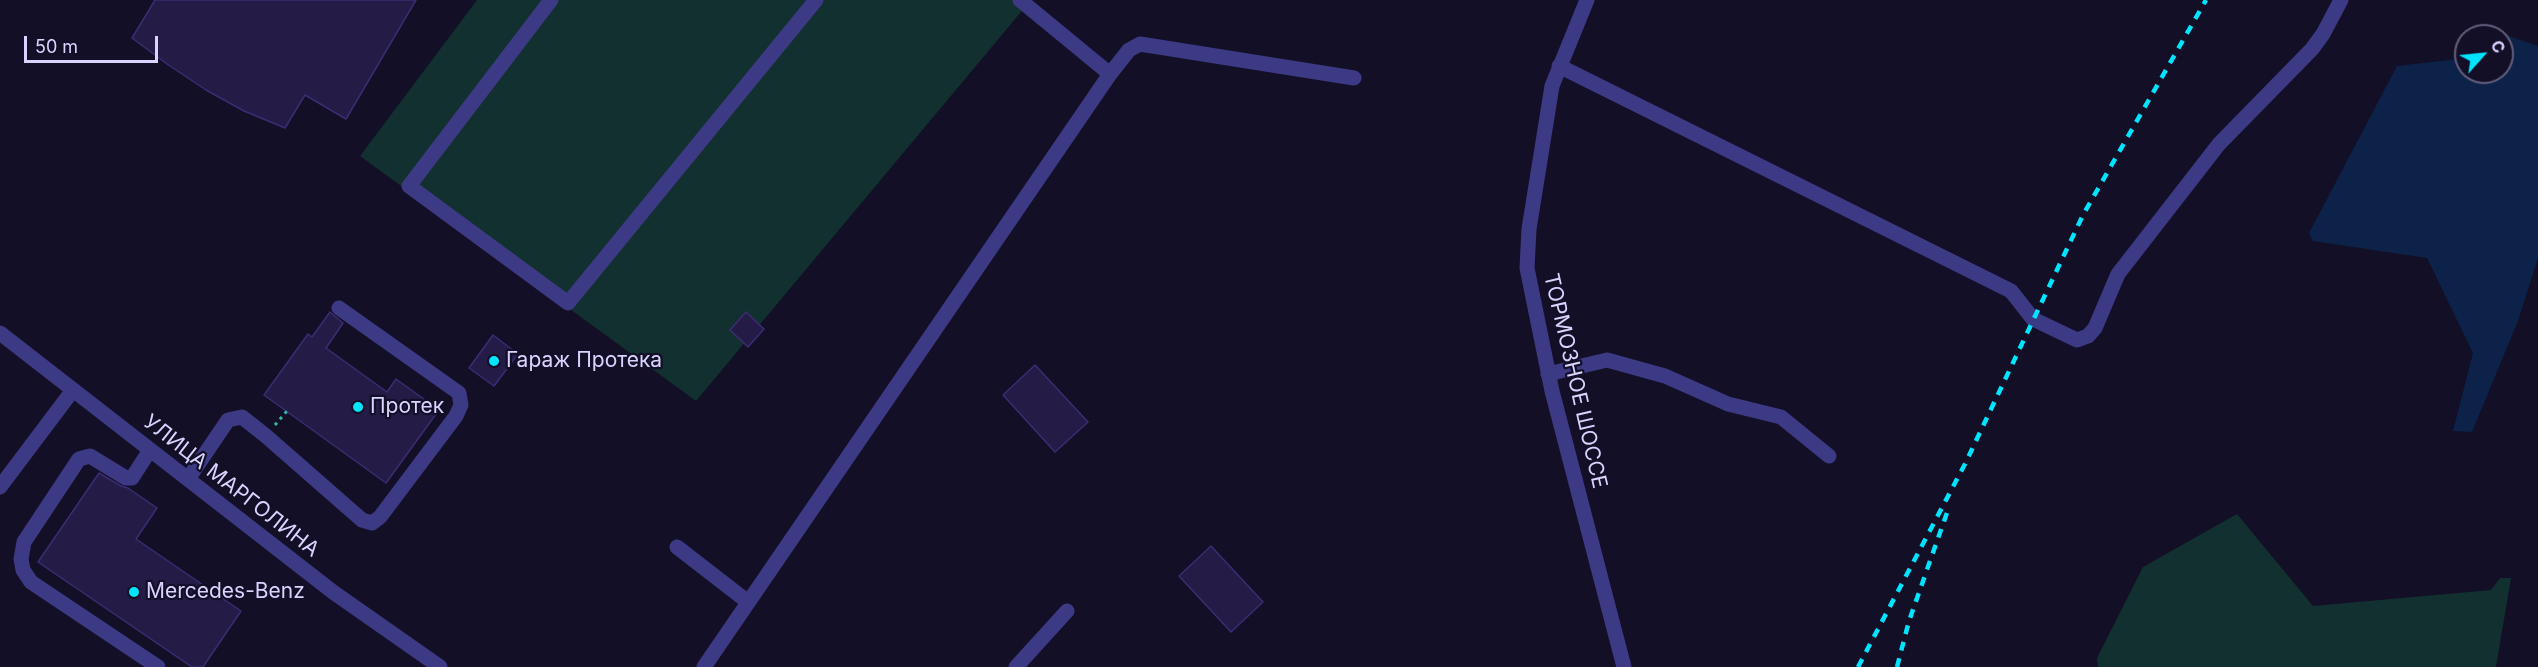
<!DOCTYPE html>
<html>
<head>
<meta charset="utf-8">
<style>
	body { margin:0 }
	#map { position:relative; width:2538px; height:667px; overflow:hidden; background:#130f26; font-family:Inter,sans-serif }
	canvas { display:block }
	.north { position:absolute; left:2454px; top:24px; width:60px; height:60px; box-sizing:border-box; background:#130f26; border:2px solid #625e7d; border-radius:50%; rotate:63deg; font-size:16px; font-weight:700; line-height:24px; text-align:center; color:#d9d4ff }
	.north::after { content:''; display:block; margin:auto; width:21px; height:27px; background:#00e5ff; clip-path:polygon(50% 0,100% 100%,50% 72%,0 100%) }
	.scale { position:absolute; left:24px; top:36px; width:134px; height:27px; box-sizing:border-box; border:3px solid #d9d4ff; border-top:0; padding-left:8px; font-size:18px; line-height:21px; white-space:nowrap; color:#d9d4ff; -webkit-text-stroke:4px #130f26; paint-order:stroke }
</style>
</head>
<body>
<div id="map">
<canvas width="2538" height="667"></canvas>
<div class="north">С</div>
<div class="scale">50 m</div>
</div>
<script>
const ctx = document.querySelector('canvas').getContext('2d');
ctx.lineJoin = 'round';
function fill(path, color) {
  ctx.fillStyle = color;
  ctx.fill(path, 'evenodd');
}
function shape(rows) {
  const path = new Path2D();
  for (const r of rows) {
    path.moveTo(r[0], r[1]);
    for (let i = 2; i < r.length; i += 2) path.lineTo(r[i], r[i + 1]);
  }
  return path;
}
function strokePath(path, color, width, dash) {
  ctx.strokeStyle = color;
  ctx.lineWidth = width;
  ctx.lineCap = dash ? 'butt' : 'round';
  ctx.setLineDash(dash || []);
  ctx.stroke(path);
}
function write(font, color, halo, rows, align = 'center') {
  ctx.font = font + ' Inter,sans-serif';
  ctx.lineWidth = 4.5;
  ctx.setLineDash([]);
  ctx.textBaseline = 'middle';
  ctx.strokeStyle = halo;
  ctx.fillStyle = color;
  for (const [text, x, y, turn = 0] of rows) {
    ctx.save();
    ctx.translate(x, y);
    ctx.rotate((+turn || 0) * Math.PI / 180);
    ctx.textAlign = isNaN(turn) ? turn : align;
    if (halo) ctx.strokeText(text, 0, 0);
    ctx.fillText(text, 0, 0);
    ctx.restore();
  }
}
const green = shape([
	[477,0,1031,0,696,401,360,156],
	[2237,514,2313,606,2491,590,2500,578,2511,578,2496,667,2098,667,2097,658,2143,567]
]);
const water = shape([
	[2497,32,2538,46,2538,258,2518,321,2472,432,2453,431,2473,353,2427,258,2313,241,2309,233,2397,66,2466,58,2466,72,2502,72,2502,36,2495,36]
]);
const building = shape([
	[155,0,416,0,346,119,305,95,285,128,244,111,206,90,167,64,132,38,155,0],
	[330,312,343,323,326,348,387,392,396,379,439,410,386,483,264,395,308,334,312,337,330,312],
	[746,312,764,329,748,347,730,330,746,312],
	[493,335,518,354,494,386,469,368,493,335],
	[1035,365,1088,422,1055,452,1003,395,1035,365],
	[99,473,121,486,128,488,157,508,136,539,241,611,203,667,192,667,38,562,99,473],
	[1211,546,1263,602,1231,632,1179,576,1211,546]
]);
const path = shape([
	[275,425,287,411]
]);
const minor = shape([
	[551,0,409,186,568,303,816,0],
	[1020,0,1110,74],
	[1587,0,1552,86,1529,229,1527,268,1552,391,1624,667],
	[1559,66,2011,291,2033,319,2077,340,2088,336,2095,328,2118,274,2132,256,2219,144,2312,49,2323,34,2341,0],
	[0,333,333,592,440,667],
	[1548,374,1607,360,1665,376,1728,404,1781,417,1829,456],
	[150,450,132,478,126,478,90,456,79,459,24,542,21,559,23,570,31,582,158,667],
	[188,479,228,420,242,417,266,436,362,520,372,523,380,517,456,416,461,405,459,393,339,308],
	[0,487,73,390],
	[677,547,748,602],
	[704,667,1110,74,1129,50,1140,44,1354,78],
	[1016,667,1067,611]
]);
const rail = shape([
	[1858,667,1965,464,2083,215,2206,0],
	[1897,667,1909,621,1949,507]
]);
const markers = [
	[494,361,6,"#00e5ff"],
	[358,407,6,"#00e5ff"],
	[134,592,6,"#00e5ff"]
];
const poiNames = [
	["Гараж Протека",506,361],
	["Протек",370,407],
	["Mercedes-Benz",146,592]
];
const streetNames = [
	["ТОРМОЗНОЕ ШОССЕ",1575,381,77],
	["УЛИЦА МАРГОЛИНА",231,486,38]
];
fill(green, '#12302f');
fill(water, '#0c2248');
fill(building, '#241b47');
strokePath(building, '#3b2d73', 1.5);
strokePath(path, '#2fb8b0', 3, [3, 4.5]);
strokePath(minor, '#3d3a85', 15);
strokePath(rail, '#00e5ff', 4.5, [9, 8]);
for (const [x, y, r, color] of markers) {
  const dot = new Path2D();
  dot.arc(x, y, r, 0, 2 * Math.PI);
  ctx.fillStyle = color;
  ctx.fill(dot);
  strokePath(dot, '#130f26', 2);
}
write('21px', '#d9d4ff', '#130f26', poiNames, 'left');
write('21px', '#d9d4ff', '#130f26', streetNames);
</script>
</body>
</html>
